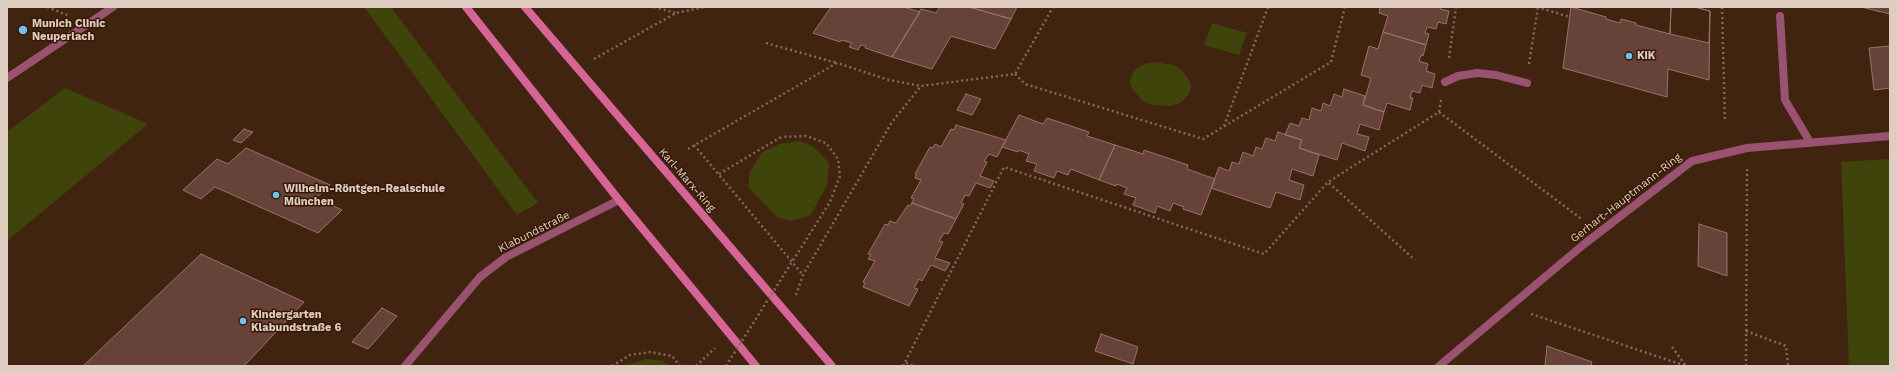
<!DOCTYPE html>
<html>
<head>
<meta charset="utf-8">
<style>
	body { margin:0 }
	#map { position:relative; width:1897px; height:373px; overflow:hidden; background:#412410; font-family:"Work Sans",sans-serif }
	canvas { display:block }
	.frame { position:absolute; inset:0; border:8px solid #e0cdc2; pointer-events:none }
</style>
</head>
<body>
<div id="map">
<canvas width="1897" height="373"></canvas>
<div class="frame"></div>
</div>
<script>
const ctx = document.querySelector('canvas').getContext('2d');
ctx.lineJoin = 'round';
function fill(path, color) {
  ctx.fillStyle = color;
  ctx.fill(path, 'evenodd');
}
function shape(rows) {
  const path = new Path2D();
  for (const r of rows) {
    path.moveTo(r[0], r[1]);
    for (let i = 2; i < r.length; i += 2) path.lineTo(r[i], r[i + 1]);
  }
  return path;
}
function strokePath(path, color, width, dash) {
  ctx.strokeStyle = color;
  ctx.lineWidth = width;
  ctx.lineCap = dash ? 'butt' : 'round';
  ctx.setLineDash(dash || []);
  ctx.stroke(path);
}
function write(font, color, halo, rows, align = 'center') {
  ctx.font = font + ' "Work Sans",sans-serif';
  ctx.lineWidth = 3;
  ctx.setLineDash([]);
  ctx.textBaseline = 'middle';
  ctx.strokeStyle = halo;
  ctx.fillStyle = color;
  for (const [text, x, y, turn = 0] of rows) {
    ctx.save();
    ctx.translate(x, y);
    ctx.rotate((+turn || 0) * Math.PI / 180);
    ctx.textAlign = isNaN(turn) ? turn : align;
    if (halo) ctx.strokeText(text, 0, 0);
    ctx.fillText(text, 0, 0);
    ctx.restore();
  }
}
const green = shape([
	[364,7,391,7,538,203,517,215],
	[1212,23,1247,33,1239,55,1204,45],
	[1154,62,1174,65,1182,71,1188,78,1191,85,1190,91,1186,98,1180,103,1171,106,1152,105,1143,101,1132,89,1130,82,1132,75,1136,69,1144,64],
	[65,88,148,124,7,241,7,132],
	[799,141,813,146,829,163,827,185,810,216,790,221,777,217,748,187,750,172,762,152,780,144],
	[1890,159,1890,366,1849,366,1841,162],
	[646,359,663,361,670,366,625,366]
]);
const building = shape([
	[831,7,904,7,920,12,892,57,865,48,866,46,861,45,858,50,849,47,852,43,841,40,840,42,813,33,831,7],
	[940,7,969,7,1011,19,995,49,951,36,932,69,892,57,921,9,936,13,940,7],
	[969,7,1017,7,1011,19,969,7],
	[1380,7,1441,7,1440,9,1449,11,1446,24,1438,22,1436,29,1427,27,1425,33,1429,34,1426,45,1383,32,1388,16,1379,13,1380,7],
	[1571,7,1671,7,1670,34,1636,25,1636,23,1621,19,1620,23,1606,19,1606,17,1571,7],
	[1571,7,1695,7,1710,11,1709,80,1668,69,1667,97,1563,68,1571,7],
	[1671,7,1695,7,1710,11,1709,43,1670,34,1671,7],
	[1861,7,1890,7,1890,14,1873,10,1861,7],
	[1383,32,1426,45,1423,56,1421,55,1419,61,1428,64,1426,71,1435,74,1432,88,1422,85,1420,93,1412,91,1410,98,1413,98,1410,110,1387,103,1384,112,1363,105,1371,78,1361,75,1369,46,1378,49,1383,32],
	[1890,46,1890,88,1874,90,1869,48,1890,46],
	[1344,89,1365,96,1363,105,1384,112,1379,130,1360,124,1357,134,1369,137,1365,151,1342,143,1337,160,1299,148,1302,140,1285,135,1290,123,1299,126,1302,118,1309,120,1312,108,1321,111,1323,103,1330,106,1334,94,1342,97,1344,89],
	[966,94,981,99,972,115,957,110,966,94],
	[1019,115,1043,124,1047,118,1089,132,1087,136,1115,145,1099,180,1071,169,1068,175,1057,171,1054,178,1034,171,1037,164,1026,161,1029,154,1019,150,1018,152,1002,147,1019,115],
	[956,125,1006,140,997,157,989,154,984,161,987,162,980,176,994,181,990,188,976,183,969,196,965,195,961,203,964,204,956,219,912,203,914,199,911,198,921,180,915,178,916,175,915,174,930,147,933,148,935,144,941,147,951,129,954,130,956,125],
	[244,129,253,132,241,143,233,140,244,129],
	[1278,132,1302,140,1299,148,1319,155,1313,176,1292,169,1289,180,1304,185,1300,200,1276,192,1270,208,1211,188,1219,167,1229,171,1232,162,1239,164,1243,152,1253,156,1256,147,1262,149,1266,138,1275,141,1278,132],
	[1115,145,1143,154,1144,150,1188,165,1187,169,1215,179,1201,215,1183,209,1184,207,1173,203,1170,211,1157,206,1155,213,1133,205,1136,198,1124,194,1127,188,1117,184,1116,186,1099,180,1115,145],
	[246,148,330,185,316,198,342,210,318,233,215,187,201,199,183,190,217,159,228,164,246,148],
	[912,203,956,219,948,234,944,233,939,241,943,242,935,258,950,263,945,271,931,265,922,281,919,279,914,288,918,289,909,306,863,287,865,283,863,282,875,261,868,259,871,255,868,254,885,224,888,225,890,221,896,223,908,205,910,206,912,203],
	[1699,224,1727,233,1727,276,1698,266,1699,224],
	[201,254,304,302,244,366,83,366,201,254],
	[382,308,397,316,368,349,352,342,382,308],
	[1101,334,1138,347,1133,364,1095,351,1101,334],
	[1547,346,1592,362,1591,366,1545,366,1547,346]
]);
const path = shape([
	[47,7,67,15],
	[654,7,676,13],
	[1537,7,1570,17],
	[1722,7,1725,122],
	[766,43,837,63],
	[1449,58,1456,7],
	[594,59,676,13,705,7],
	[1529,64,1538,7],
	[1015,74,1025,84,1203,139,1331,62,1345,7],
	[1439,112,1583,220],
	[1224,126,1268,7],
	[694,145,803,275],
	[688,149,837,63,889,80,921,86],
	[719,174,781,137],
	[1329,183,1415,260],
	[796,295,803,275,892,122,921,86,1015,74,1053,7],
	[1531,314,1686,366],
	[1746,331,1786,346,1788,366],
	[1672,347,1686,366],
	[906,363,914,366],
	[612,366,630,355,650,352,672,356,680,366],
	[696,366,715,348],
	[903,366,1004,167,1264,254,1328,182,1439,112,1441,100],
	[1746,366,1747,169]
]);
const lane = shape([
	[1780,16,1785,100,1810,142],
	[1445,82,1458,76,1477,73,1496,75,1527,83]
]);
const street = shape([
	[7,78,113,7],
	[405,366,480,277,506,257,619,200],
	[1439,366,1583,245,1692,161,1747,148,1890,136]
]);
const secondary = shape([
	[466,7,619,200,756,366],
	[525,7,832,366]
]);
const pathBridge = shape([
	[726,366,830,202,840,176,838,159,826,143,806,136,781,137]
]);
const markers = [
	[23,30,5,"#6cc3f2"],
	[1629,56,4,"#6cc3f2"],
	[276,195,4,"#6cc3f2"],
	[243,321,4,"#6cc3f2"]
];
const poiNames = [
	["Munich Clinic",32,24],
	["Neuperlach",32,37],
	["KiK",1637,56],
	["Wilhelm-Röntgen-Realschule",284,189],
	["München",284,202],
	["Kindergarten",251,315],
	["Klabundstraße 6",251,328]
];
const streetNames = [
	["Karl-Marx-Ring",687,180,49],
	["Gerhart-Hauptmann-Ring",1626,198,-38],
	["Klabundstraße",534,232,-27]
];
fill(green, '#3f440a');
fill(building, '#664239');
strokePath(building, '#9b7269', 1);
strokePath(path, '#836a5a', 2.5, [2, 3]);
strokePath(lane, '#9a5271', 8);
strokePath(street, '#9a5271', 8);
strokePath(secondary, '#d76497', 8);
strokePath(pathBridge, '#836a5a', 2.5, [2, 3]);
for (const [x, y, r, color] of markers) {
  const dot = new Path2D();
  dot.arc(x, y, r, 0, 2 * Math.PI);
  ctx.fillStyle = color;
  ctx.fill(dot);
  strokePath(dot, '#361a06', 1.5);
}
write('bold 11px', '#e0cdc2', '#361a06', poiNames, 'left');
write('11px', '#e0cdc2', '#361a06', streetNames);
</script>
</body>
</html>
